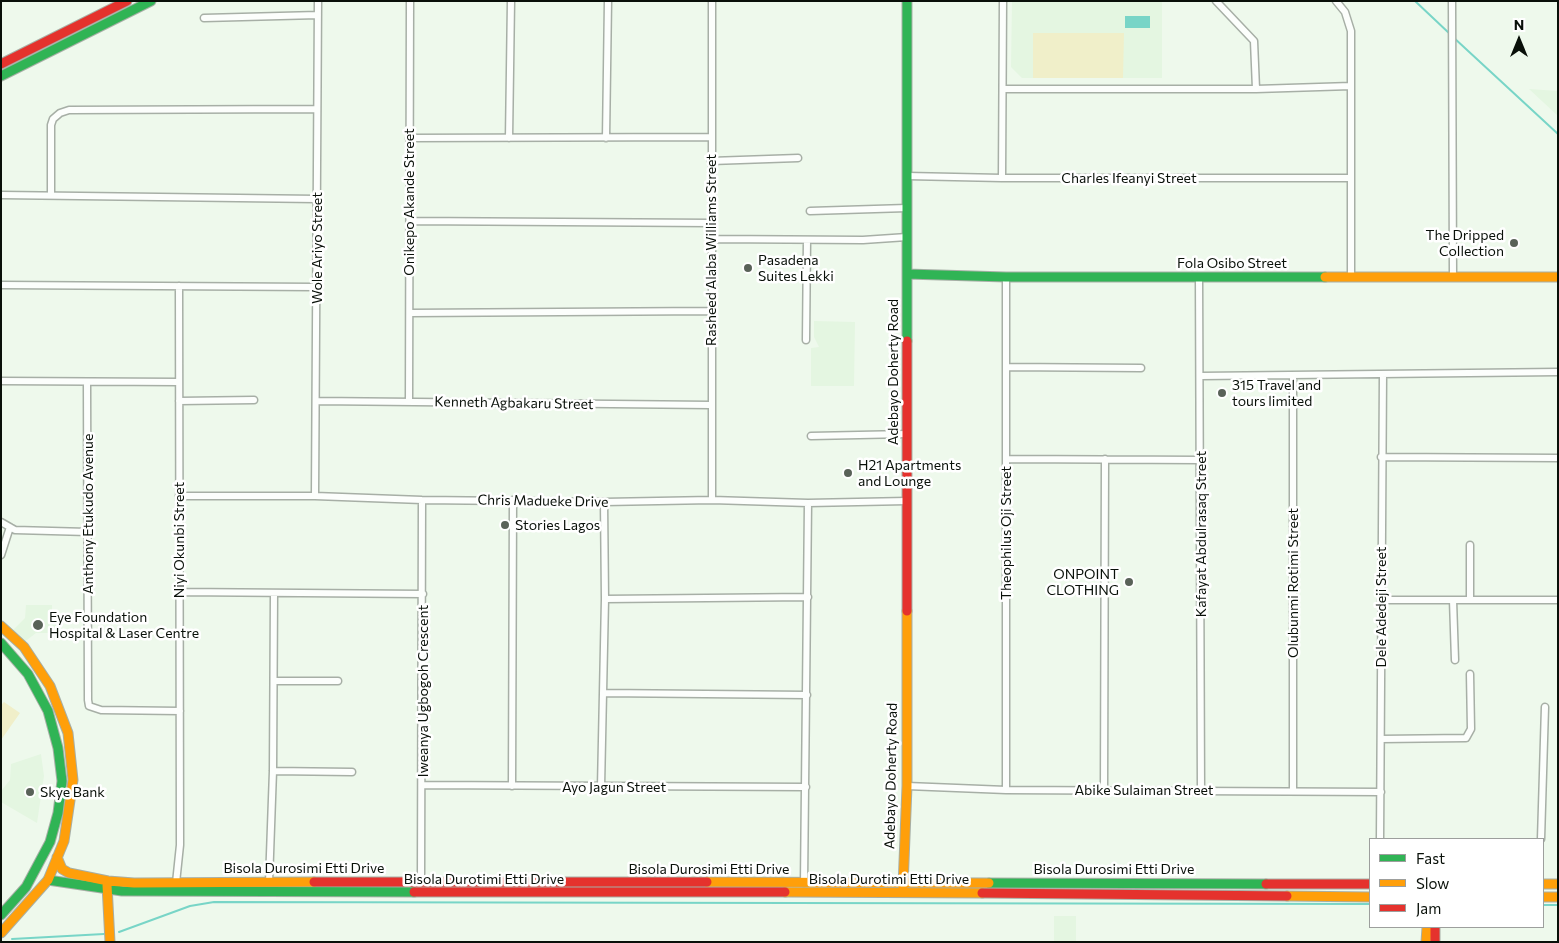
<!DOCTYPE html>
<html>
<head>
<meta charset="utf-8">
<style>
	body { margin:0 }
	#map { position:relative; width:1559px; height:943px; overflow:hidden; background:#eef9ec; font-family:Commissioner,sans-serif }
	canvas { display:block }
	.frame { position:absolute; inset:0; border:2px solid #091009; pointer-events:none }
	.legend { position:absolute; left:1369px; top:838px; width:175px; height:90px; box-sizing:border-box; background:#fff; border:1px solid #9d9f9d; margin:0; padding:6px 9px; list-style:none; font-size:15px; color:#091009 }
	.legend li { display:flex; align-items:center; gap:10px; height:25px }
	.legend b { width:25px; border:1px solid #9d9f9d }
	.north { position:absolute; left:1494px; top:15px; width:50px; height:50px; -webkit-text-stroke:4px #fff; paint-order:stroke; rotate:0deg; font-size:14px; font-weight:700; line-height:20px; text-align:center; color:#091009 }
	.north::after { content:''; display:block; margin:auto; width:18px; height:22px; background:#091009; clip-path:polygon(50% 0,100% 100%,50% 72%,0 100%) }
</style>
</head>
<body>
<div id="map">
<canvas width="1559" height="943"></canvas>
<div class="frame"></div>
<ul class="legend">
<li><b style="height:6px;background:#30b455"></b>Fast</li>
<li><b style="height:6px;background:#ff9f0a"></b>Slow</li>
<li><b style="height:6px;background:#e5322d"></b>Jam</li>
</ul>
<div class="north">N</div>
</div>
<script>
const ctx = document.querySelector('canvas').getContext('2d');
ctx.lineJoin = 'round';
function fill(path, color) {
  ctx.fillStyle = color;
  ctx.fill(path, 'evenodd');
}
function shape(rows) {
  const path = new Path2D();
  for (const r of rows) {
    path.moveTo(r[0], r[1]);
    for (let i = 2; i < r.length; i += 2) path.lineTo(r[i], r[i + 1]);
  }
  return path;
}
function strokePath(path, color, width, dash) {
  ctx.strokeStyle = color;
  ctx.lineWidth = width;
  ctx.lineCap = dash ? 'butt' : 'round';
  ctx.setLineDash(dash || []);
  ctx.stroke(path);
}
function write(font, color, halo, rows, align = 'center') {
  ctx.font = font + ' Commissioner,sans-serif';
  ctx.lineWidth = 5;
  ctx.setLineDash([]);
  ctx.textBaseline = 'middle';
  ctx.strokeStyle = halo;
  ctx.fillStyle = color;
  for (const [text, x, y, turn = 0] of rows) {
    ctx.save();
    ctx.translate(x, y);
    ctx.rotate((+turn || 0) * Math.PI / 180);
    ctx.textAlign = isNaN(turn) ? turn : align;
    if (halo) ctx.strokeText(text, 0, 0);
    ctx.fillText(text, 0, 0);
    ctx.restore();
  }
}
const built = shape([
	[1012,1,1162,1,1162,78,1022,78,1011,67],
	[1529,89,1558,91,1558,116],
	[814,321,855,322,854,386,811,386,811,348,819,347,814,337],
	[26,605,52,605,52,612,57,612,57,633,36,633,23,643,11,632,25,618],
	[41,754,44,776,37,823,1,802,1,791,10,780,11,764],
	[1054,916,1076,916,1076,942,1054,942]
]);
const green = shape([
	[1033,33,1124,33,1123,78,1033,78],
	[4,702,20,713,1,740,1,705]
]);
const water = shape([
	[1125,16,1150,16,1150,28,1125,28]
]);
const stream = shape([
	[1415,1,1450,34],
	[1453,37,1558,134],
	[1543,905,1558,905],
	[119,932,190,906,214,902,1370,904],
	[12,939,104,934]
]);
const street = shape([
	[712,1,712,500],
	[1216,1,1254,41,1256,89],
	[1336,1,1345,12,1351,31,1351,277],
	[1452,1,1453,277],
	[204,18,318,15],
	[1003,89,1256,89,1351,86],
	[409,138,711,137],
	[509,138,511,1],
	[606,138,608,1],
	[711,161,798,158],
	[907,176,1002,178,1351,178],
	[1002,178,1003,1],
	[1,195,317,199],
	[51,195,51,125,53,119,60,113,69,110,317,109],
	[810,211,907,208],
	[410,221,712,223],
	[712,239,863,240,907,237],
	[1006,277,1006,790],
	[1199,277,1201,791],
	[1,285,316,287],
	[410,313,712,311],
	[806,340,807,240],
	[1006,367,1141,368],
	[1201,376,1558,372],
	[1,381,179,382],
	[87,382,88,700,89,706,101,710,180,711],
	[179,401,254,400],
	[316,401,711,405],
	[409,402,410,1],
	[811,436,907,434],
	[1381,457,1558,458],
	[1006,459,1201,460],
	[179,496,315,496,422,500,604,502,712,500,808,503,907,501],
	[315,496,318,1],
	[1,522,15,530,88,532],
	[1470,545,1470,600],
	[1,555,10,527],
	[179,592,423,594],
	[605,599,808,597],
	[1381,600,1558,600],
	[1453,600,1455,660],
	[274,681,338,681],
	[603,693,807,695],
	[1381,739,1466,738,1471,729,1470,674],
	[273,771,352,772],
	[422,785,806,787],
	[512,786,513,500],
	[907,786,1006,790,1381,792],
	[601,787,605,599,604,502],
	[1104,790,1105,459],
	[1293,790,1293,375],
	[1380,839,1383,374],
	[1541,839,1545,707],
	[421,881,422,500],
	[269,882,273,771,274,593],
	[176,883,180,845,179,286],
	[804,883,808,503]
]);
const fast = shape([
	[907,1,907,341],
	[1,76,151,1],
	[907,274,1006,277,1325,277],
	[1,643,28,674,48,711,58,748,62,781,58,813,50,842,26,887,1,915],
	[48,880,122,891,414,892],
	[989,883,1266,884]
]);
const slow = shape([
	[1325,277,1558,277],
	[1,626,24,647,50,686,68,733,73,780,64,841,48,880,1,933],
	[57,857,62,869,69,873,108,881,134,883,314,882],
	[707,882,989,883],
	[1543,884,1558,884],
	[107,885,110,942],
	[903,887,907,786,907,611],
	[785,892,982,893],
	[1287,896,1370,897],
	[1543,897,1558,897],
	[1426,942,1427,927]
]);
const jam = shape([
	[1,64,127,1],
	[907,341,907,611],
	[314,882,707,882],
	[1266,884,1370,884],
	[414,892,785,892],
	[982,893,1287,896],
	[1435,927,1435,942]
]);
const markers = [
	[1514,243,5,"#596258"],
	[748,268,5,"#596258"],
	[1222,393,5,"#596258"],
	[848,473,5,"#596258"],
	[505,525,5,"#596258"],
	[1129,582,5,"#596258"],
	[38,625,6,"#596258"],
	[30,792,5,"#596258"]
];
const streetNames = [
	["Charles Ifeanyi Street",1129,178],
	["Onikepo Akande Street",409,202,-90],
	["Wole Ariyo Street",317,248,-90],
	["Rasheed Alaba Williams Street",711,250,-90],
	["Fola Osibo Street",1232,263],
	["Adebayo Doherty Road",893,372,-90],
	["Kenneth Agbakaru Street",514,403,1],
	["Chris Madueke Drive",543,501,1],
	["Anthony Etukudo Avenue",88,514,-90],
	["Theophilus Oji Street",1006,533,-90],
	["Kafayat Abdulrasaq Street",1201,534,-90],
	["Niyi Okunbi Street",179,540,-90],
	["Olubunmi Rotimi Street",1293,583,-90],
	["Dele Adedeji Street",1381,607,-90],
	["Iweanya Ugbogoh Crescent",423,691,-90],
	["Adebayo Doherty Road",891,776,-89],
	["Ayo Jagun Street",614,787],
	["Abike Sulaiman Street",1144,790],
	["Bisola Durosimi Etti Drive",304,868],
	["Bisola Durosimi Etti Drive",709,869],
	["Bisola Durosimi Etti Drive",1114,869],
	["Bisola Durotimi Etti Drive",484,879],
	["Bisola Durotimi Etti Drive",889,879]
];
const poiNames = [
	["The Dripped",1504,235,"right"],
	["Collection",1504,251,"right"],
	["Pasadena",758,260],
	["Suites Lekki",758,276],
	["315 Travel and",1232,385],
	["tours limited",1232,401],
	["H21 Apartments",858,465],
	["and Lounge",858,481],
	["Stories Lagos",515,525],
	["ONPOINT",1119,574,"right"],
	["CLOTHING",1119,590,"right"],
	["Eye Foundation",49,617],
	["Hospital & Laser Centre",49,633],
	["Skye Bank",40,792]
];
fill(built, '#e4f6e1');
fill(green, '#f0efc9');
fill(water, '#78d5c7');
strokePath(stream, '#78d5c7', 2);
strokePath(street, '#a7afa6', 9);
strokePath(fast, '#a7afa6', 11);
strokePath(slow, '#a7afa6', 11);
strokePath(jam, '#a7afa6', 11);
strokePath(street, '#fcfefc', 6);
strokePath(fast, '#30b455', 9);
strokePath(slow, '#ff9f0a', 9);
strokePath(jam, '#e5322d', 9);
for (const [x, y, r, color] of markers) {
  const dot = new Path2D();
  dot.arc(x, y, r, 0, 2 * Math.PI);
  ctx.fillStyle = color;
  ctx.fill(dot);
  strokePath(dot, '#fff', 2);
}
write('14px', '#091009', '#fff', streetNames);
write('14px', '#091009', '#fff', poiNames, 'left');
</script>
</body>
</html>
